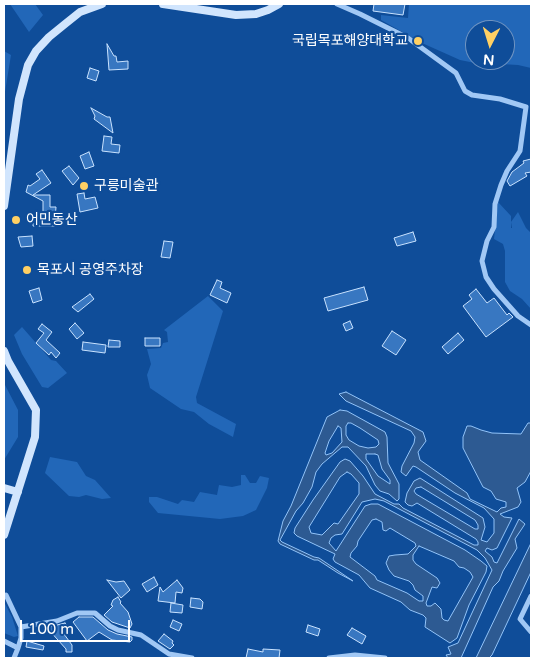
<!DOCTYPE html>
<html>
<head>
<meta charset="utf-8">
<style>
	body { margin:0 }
	#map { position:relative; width:535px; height:662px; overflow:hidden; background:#0f4d99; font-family:"Varela Round",sans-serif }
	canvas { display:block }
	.frame { position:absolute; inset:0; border:5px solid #fff; pointer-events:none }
	.north { position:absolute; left:465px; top:20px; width:50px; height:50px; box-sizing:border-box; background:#0f4d99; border:1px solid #6f94c2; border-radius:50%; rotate:185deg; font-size:14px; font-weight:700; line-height:20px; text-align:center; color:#fff }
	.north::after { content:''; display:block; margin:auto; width:18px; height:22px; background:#ffd064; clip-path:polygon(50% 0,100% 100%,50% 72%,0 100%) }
	.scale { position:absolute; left:20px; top:620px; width:110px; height:22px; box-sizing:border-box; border:2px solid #fff; border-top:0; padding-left:6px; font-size:15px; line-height:18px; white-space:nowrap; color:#fff; -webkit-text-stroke:4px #0f4d99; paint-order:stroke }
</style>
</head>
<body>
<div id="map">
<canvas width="535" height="662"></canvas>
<div class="frame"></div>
<div class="north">N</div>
<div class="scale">100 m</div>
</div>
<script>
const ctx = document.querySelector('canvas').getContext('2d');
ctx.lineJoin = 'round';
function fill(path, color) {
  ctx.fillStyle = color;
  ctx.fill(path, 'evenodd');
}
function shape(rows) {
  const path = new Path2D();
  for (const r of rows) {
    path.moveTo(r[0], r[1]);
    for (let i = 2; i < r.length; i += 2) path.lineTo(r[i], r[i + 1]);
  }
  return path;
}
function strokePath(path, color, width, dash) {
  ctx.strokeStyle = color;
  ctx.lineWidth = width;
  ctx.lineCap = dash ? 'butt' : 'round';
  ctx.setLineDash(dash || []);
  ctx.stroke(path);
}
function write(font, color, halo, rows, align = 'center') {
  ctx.font = font + ' "Varela Round","Noto Sans KR",sans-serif';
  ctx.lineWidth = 4.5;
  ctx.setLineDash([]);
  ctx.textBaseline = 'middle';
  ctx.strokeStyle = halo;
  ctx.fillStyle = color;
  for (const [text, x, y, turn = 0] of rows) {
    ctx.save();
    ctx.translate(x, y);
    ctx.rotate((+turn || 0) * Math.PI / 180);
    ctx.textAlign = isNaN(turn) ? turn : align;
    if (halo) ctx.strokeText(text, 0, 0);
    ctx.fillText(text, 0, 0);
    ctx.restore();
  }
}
const green = shape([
	[10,4,35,4,43,15,29,32],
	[409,4,531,4,531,68,518,65,501,64,500,68,460,60,422,43,381,20,381,15,408,18],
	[475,30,505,30,505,60,475,60],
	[4,51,11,55,4,98],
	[498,202,511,216,511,228,512,228,511,222,518,212,526,228,531,233,531,309,522,299,510,291,505,282,505,251,503,244,494,239],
	[208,296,223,311,196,397,197,403,236,424,233,437,209,424,194,412,181,409,150,388,147,375,151,364,147,349,161,348,163,343,168,342,167,332,164,330],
	[22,327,51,360,56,361,67,373,48,388,42,387,22,354,14,335],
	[4,383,18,410,18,437,4,460],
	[50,457,77,462,86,476,95,480,111,498,102,499,86,495,79,497,69,496,45,473],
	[241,475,245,475,250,483,256,483,260,476,269,478,267,488,256,510,243,516,220,519,158,513,149,502,149,497,157,497,178,504,182,500,194,502,200,492,217,495,219,485,232,487,241,485],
	[4,602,12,617,18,636,14,637,4,633]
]);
const water = shape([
	[346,392,423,432,426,441,418,452,420,460,467,493,470,499,497,512,501,508,506,507,506,502,496,499,491,491,483,487,463,448,463,437,467,426,471,426,481,430,492,433,521,434,528,423,531,423,531,471,525,482,517,488,521,502,518,507,500,514,504,517,512,518,497,548,492,550,487,548,485,551,492,557,494,562,497,563,519,519,525,524,515,539,517,548,503,571,499,581,493,587,461,658,448,658,446,655,451,654,448,647,458,643,492,570,485,558,477,550,384,501,375,499,362,502,342,534,335,535,331,538,329,543,336,551,365,506,371,504,378,504,465,550,481,561,487,566,486,572,469,605,457,638,450,643,425,627,426,618,423,615,410,610,401,602,370,588,359,575,335,562,333,559,335,554,297,536,294,533,295,528,313,500,340,462,345,459,350,461,363,476,375,494,394,504,399,504,403,508,474,545,478,545,478,542,476,539,417,503,412,506,408,505,405,502,407,493,414,481,420,478,483,518,485,527,481,540,487,542,494,533,494,519,484,508,455,493,416,467,413,466,406,476,401,472,402,466,414,443,415,437,411,431,346,401,339,394,346,392],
	[347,472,351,474,359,483,359,494,338,524,334,523,322,535,311,533,309,527,340,477,347,472],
	[421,487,475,520,478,525,478,529,475,529,416,494,414,491,416,488,421,487],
	[376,519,382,522,383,530,386,531,390,528,415,543,416,546,408,554,395,555,389,556,386,563,389,570,394,576,409,581,413,585,415,590,423,596,423,601,419,601,407,593,377,580,375,576,350,557,351,553,357,546,358,541,372,520,376,519],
	[419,546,454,561,459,567,464,568,470,572,473,577,448,621,444,620,442,618,441,609,435,603,431,606,427,606,426,603,432,587,437,588,440,583,437,578,416,564,413,560,413,555,419,546],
	[340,410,347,411,385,432,387,437,388,463,399,484,399,499,397,501,389,494,380,491,375,485,366,466,348,447,342,447,322,464,316,472,312,487,303,503,296,511,280,540,282,542,314,557,319,558,353,581,338,573,318,560,314,560,280,544,278,541,283,521,291,506,327,417,340,410],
	[348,423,351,423,360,428,378,440,379,444,376,447,368,448,359,446,349,440,346,435,346,426,348,423],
	[338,426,341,428,342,442,332,453,326,455,325,453,329,441,338,426],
	[375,454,378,455,382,469,390,480,390,484,378,476,366,459,366,454,375,454],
	[531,543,531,572,492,655,489,658,476,658,531,543]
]);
const building = shape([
	[374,4,405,4,403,15,373,11,374,4],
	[107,44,114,56,116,56,117,62,128,61,128,69,109,70,107,44],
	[90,68,99,71,96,81,87,78,90,68],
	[91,108,107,117,110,117,113,133,94,119,95,116,91,108],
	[104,136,112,137,111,144,120,145,119,153,102,151,104,136],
	[89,152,94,166,85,169,80,156,89,152],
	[531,159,531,172,525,173,527,176,510,186,507,181,512,172,524,163,523,161,531,159],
	[69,166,79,178,73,185,62,171,69,166],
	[42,170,51,183,33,195,50,195,50,207,56,207,55,220,60,220,59,226,33,226,34,214,43,214,43,201,26,192,28,185,30,186,40,179,36,174,42,170],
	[84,193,85,199,95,197,98,208,80,212,77,194,84,193],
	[413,232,416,241,397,246,394,238,413,232],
	[32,236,33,246,21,247,18,237,32,236],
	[164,241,173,242,170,258,161,257,164,241],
	[217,280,222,282,220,288,231,293,227,303,210,295,217,280],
	[364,287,368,300,328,311,324,298,364,287],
	[39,288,42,300,33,303,29,291,39,288],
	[476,289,487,303,494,298,507,315,509,313,513,317,486,337,463,306,472,299,469,295,476,289],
	[90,294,94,299,78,312,72,307,90,294],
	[350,321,353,328,346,331,343,324,350,321],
	[75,323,84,333,77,339,69,329,75,323],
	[42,324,52,332,46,340,60,353,56,358,51,352,49,355,36,343,44,333,38,329,42,324],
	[392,331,406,340,396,355,382,346,392,331],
	[458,333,464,340,448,354,442,347,458,333],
	[145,338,160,338,160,346,145,346,145,338],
	[109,340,120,341,120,347,108,347,109,340],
	[83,342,106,345,105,353,82,350,83,342],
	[154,577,158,585,147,592,142,584,154,577],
	[107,580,116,582,124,581,130,590,121,598,107,580],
	[177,580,183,588,182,593,176,592,175,603,158,601,160,587,163,592,177,580],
	[118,597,121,602,120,603,128,612,132,624,130,628,112,622,104,615,113,606,111,605,113,600,118,597],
	[191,598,200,599,203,602,202,609,190,607,191,598],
	[171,603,183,605,182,613,170,612,171,603],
	[79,617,93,617,108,630,117,634,132,637,132,640,130,642,112,640,99,632,87,641,73,622,79,617],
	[173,620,182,624,179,631,170,627,173,620],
	[65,623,67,626,61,630,72,645,72,652,66,652,66,649,49,630,49,627,65,623],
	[308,625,320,629,318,636,306,632,308,625],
	[352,628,366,636,362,644,347,635,352,628],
	[164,634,173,641,172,643,174,645,170,649,158,641,164,634],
	[27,641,44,646,43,650,26,647,27,641],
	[248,649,263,652,263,649,280,650,279,658,246,658,248,649]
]);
const street = shape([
	[337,4,360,14,408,38,456,73,465,91,472,95,500,99,526,107],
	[526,107,520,151,507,171,501,185,495,204,494,227,487,241,482,261,486,277,494,289,518,316,531,325],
	[531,596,520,619,531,632],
	[21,627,57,621,77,613,95,613,110,626,118,630,141,635,169,654,192,658],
	[4,641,18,648,21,638,21,627,6,595],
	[14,658,18,648],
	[329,658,355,655,385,658]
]);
const secondary = shape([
	[163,4,236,15,256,14,268,10,279,4],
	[4,206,19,99,28,65,36,51,49,37,65,24,80,12,102,4],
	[4,351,8,361,36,410,35,437,4,535],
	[4,488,18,492]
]);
const markers = [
	[418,41,5,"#ffd064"],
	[84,186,5,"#ffd064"],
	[16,220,5,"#ffd064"],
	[27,270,5,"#ffd064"]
];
const poiNames = [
	["국립목포해양대학교",408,41,"right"],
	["구릉미술관",94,186],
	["어민동산",26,220],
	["목포시 공영주차장",37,270]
];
fill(green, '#2267b8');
fill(water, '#2d5a92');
strokePath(water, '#92c3f8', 1);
fill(building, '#3877c1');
strokePath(building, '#c9e2fe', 1);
strokePath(street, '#a1c8f5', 5);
strokePath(secondary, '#d1e5fd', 8);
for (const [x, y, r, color] of markers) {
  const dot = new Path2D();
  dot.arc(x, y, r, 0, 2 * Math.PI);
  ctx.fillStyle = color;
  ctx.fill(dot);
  strokePath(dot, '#0f4d99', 2);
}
write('14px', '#fff', '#0f4d99', poiNames, 'left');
</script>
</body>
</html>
